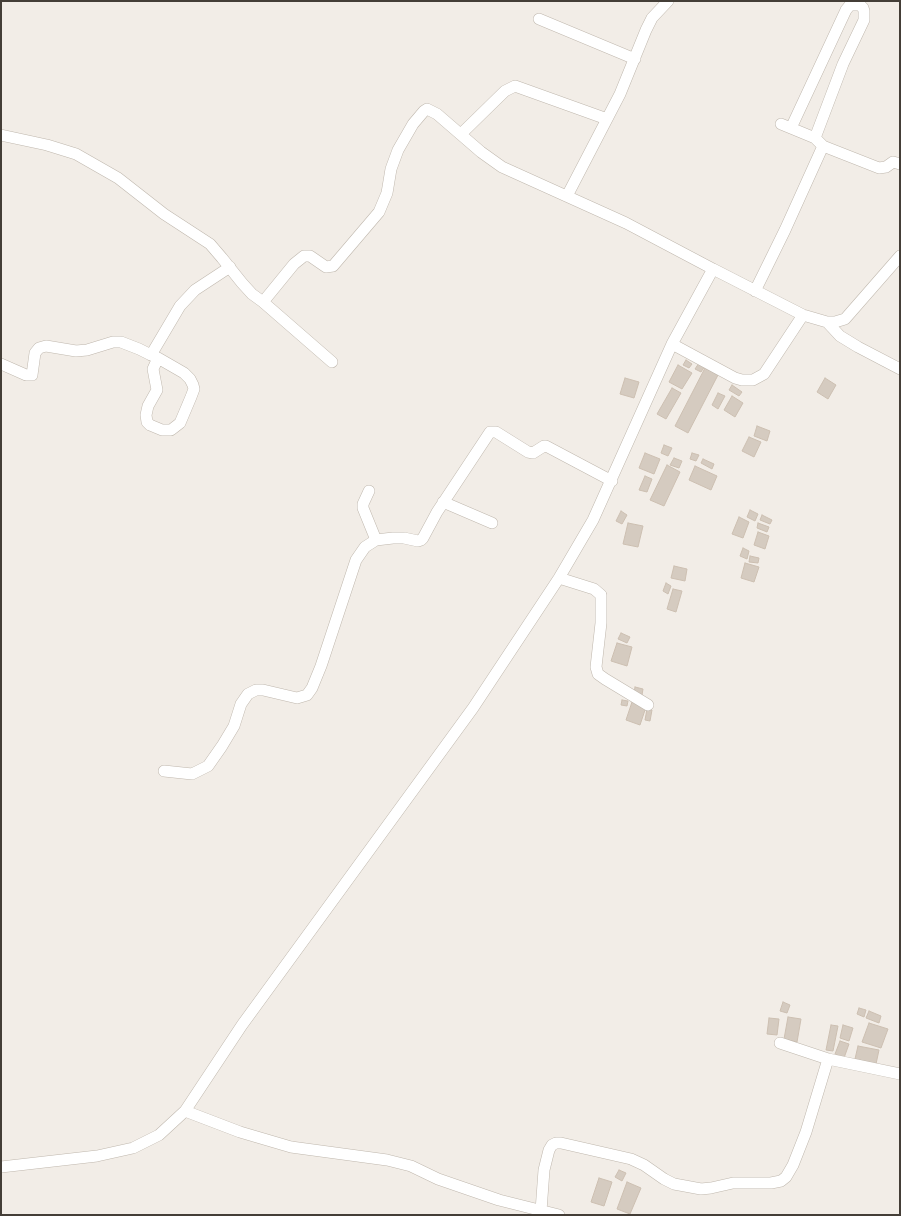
<!DOCTYPE html>
<html>
<head>
<meta charset="utf-8">
<style>
	body { margin:0 }
	#map { position:relative; width:901px; height:1216px; overflow:hidden; background:#f2ede7; font-family:"Open Sans",sans-serif }
	canvas { display:block }
	.frame { position:absolute; inset:0; border:2px solid #443e37; pointer-events:none }
</style>
</head>
<body>
<div id="map">
<canvas width="901" height="1216"></canvas>
<div class="frame"></div>
</div>
<script>
const ctx = document.querySelector('canvas').getContext('2d');
ctx.lineJoin = 'round';
function fill(path, color) {
  ctx.fillStyle = color;
  ctx.fill(path, 'evenodd');
}
function shape(rows) {
  const path = new Path2D();
  for (const r of rows) {
    path.moveTo(r[0], r[1]);
    for (let i = 2; i < r.length; i += 2) path.lineTo(r[i], r[i + 1]);
  }
  return path;
}
function strokePath(path, color, width, dash) {
  ctx.strokeStyle = color;
  ctx.lineWidth = width;
  ctx.lineCap = dash ? 'butt' : 'round';
  ctx.setLineDash(dash || []);
  ctx.stroke(path);
}
const building = shape([
	[686,360,692,364,689,368,683,365,686,360],
	[699,363,705,366,701,372,695,369,699,363],
	[678,365,692,373,682,389,669,382,678,365],
	[705,368,718,375,688,433,675,426,705,368],
	[625,378,639,382,634,398,620,394,625,378],
	[825,378,836,385,828,399,817,392,825,378],
	[732,385,742,392,739,396,729,390,732,385],
	[672,388,681,393,666,419,657,414,672,388],
	[718,393,725,396,718,409,712,405,718,393],
	[732,396,743,403,735,417,724,410,732,396],
	[757,426,770,431,767,441,754,436,757,426],
	[749,437,761,442,754,457,742,451,749,437],
	[664,445,672,448,668,456,661,453,664,445],
	[645,453,660,459,654,474,639,468,645,453],
	[692,453,699,455,696,461,690,459,692,453],
	[674,458,682,461,679,468,670,465,674,458],
	[703,459,714,464,712,469,701,463,703,459],
	[667,465,680,472,664,506,650,500,667,465],
	[695,466,717,476,711,490,689,480,695,466],
	[645,476,652,479,647,492,639,490,645,476],
	[750,510,758,514,755,521,747,517,750,510],
	[621,511,627,515,622,524,616,521,621,511],
	[762,515,772,520,770,524,760,520,762,515],
	[739,517,749,522,743,538,732,534,739,517],
	[628,523,643,526,638,547,623,544,628,523],
	[758,523,769,527,767,532,757,528,758,523],
	[758,532,769,536,765,549,754,545,758,532],
	[743,548,749,551,747,559,740,556,743,548],
	[750,556,759,558,758,563,749,562,750,556],
	[745,563,759,567,754,582,741,578,745,563],
	[674,566,687,569,685,581,671,578,674,566],
	[666,583,671,586,668,594,663,591,666,583],
	[673,589,682,591,676,612,667,609,673,589],
	[621,633,630,637,627,643,618,639,621,633],
	[617,643,632,647,627,666,611,661,617,643],
	[635,687,643,689,642,695,634,693,635,687],
	[622,700,628,701,627,706,621,705,622,700],
	[632,702,646,707,640,725,626,720,632,702],
	[647,709,652,710,650,721,645,720,647,709],
	[783,1002,790,1005,787,1013,780,1011,783,1002],
	[859,1008,866,1010,864,1017,857,1014,859,1008],
	[869,1011,881,1016,879,1023,866,1018,869,1011],
	[788,1017,801,1019,797,1042,784,1039,788,1017],
	[769,1018,779,1019,777,1035,767,1034,769,1018],
	[869,1023,888,1029,881,1048,862,1042,869,1023],
	[831,1025,838,1026,833,1051,826,1050,831,1025],
	[843,1025,853,1028,849,1041,840,1038,843,1025],
	[840,1041,849,1044,844,1058,835,1054,840,1041],
	[858,1046,879,1050,876,1064,855,1059,858,1046],
	[619,1170,626,1173,622,1181,615,1177,619,1170],
	[599,1178,612,1182,604,1206,591,1202,599,1178],
	[627,1182,641,1188,630,1214,617,1209,627,1182]
]);
const minor = shape([
	[539,19,635,59],
	[781,124,815,138,823,146,879,168,886,167,893,162,900,164],
	[791,128,846,10,850,5,860,5,863,8,864,11,864,20,843,64,815,138],
	[461,134,505,91,515,86,607,119],
	[1,135,47,145,76,154,118,178,164,214,210,244,222,258,242,283,252,294,263,302,294,264,304,256,310,256,326,267,333,266,379,212,387,193,391,169,398,150,413,124,424,111,427,109,437,114,481,152,502,167,626,223,713,269],
	[567,196,620,94,646,30,652,18,668,1],
	[755,291,785,230,823,146],
	[263,302,332,362],
	[827,322,840,336,858,347,900,369],
	[672,344,735,378,742,380,753,380,764,374,803,315],
	[151,355,180,306,195,290,230,267],
	[1,364,26,375,32,375,35,353,39,348,46,346,76,351,87,350,113,342,121,342,139,349,151,355,158,358,184,373,190,379,193,385,194,389,191,397,180,423,171,430,162,430,150,425,147,422,146,415,148,406,157,390,153,369,158,358],
	[369,491,363,504,363,508,376,540],
	[443,502,492,523],
	[559,578,594,589,601,595,601,623,596,667,598,674,605,679,648,705],
	[164,771,192,774,208,766,222,746,234,726,241,704,248,694,256,690,263,690,297,698,307,695,312,688,321,666,356,560,365,547,376,540,393,538,404,538,418,541,421,540,423,538,437,512,490,432,496,432,528,452,533,453,544,446,546,446,612,481],
	[780,1043,828,1059],
	[185,1111,240,1132,291,1147,387,1160,411,1166,438,1179,499,1200,559,1215],
	[1,1167,97,1156,133,1148,159,1135,185,1111,242,1025,473,708,559,578,593,520,672,344,713,269,803,315,827,322,835,322,845,319,900,256],
	[541,1211,544,1170,549,1150,552,1145,556,1143,561,1143,631,1159,644,1165,664,1179,674,1184,685,1186,701,1189,711,1188,733,1183,771,1183,781,1181,786,1177,793,1165,806,1132,828,1059,900,1074]
]);
fill(building, '#d5cbc0');
strokePath(building, '#ccbfb1', 1);
strokePath(minor, '#bfb7ad', 12);
strokePath(minor, '#fff', 11);
</script>
</body>
</html>
